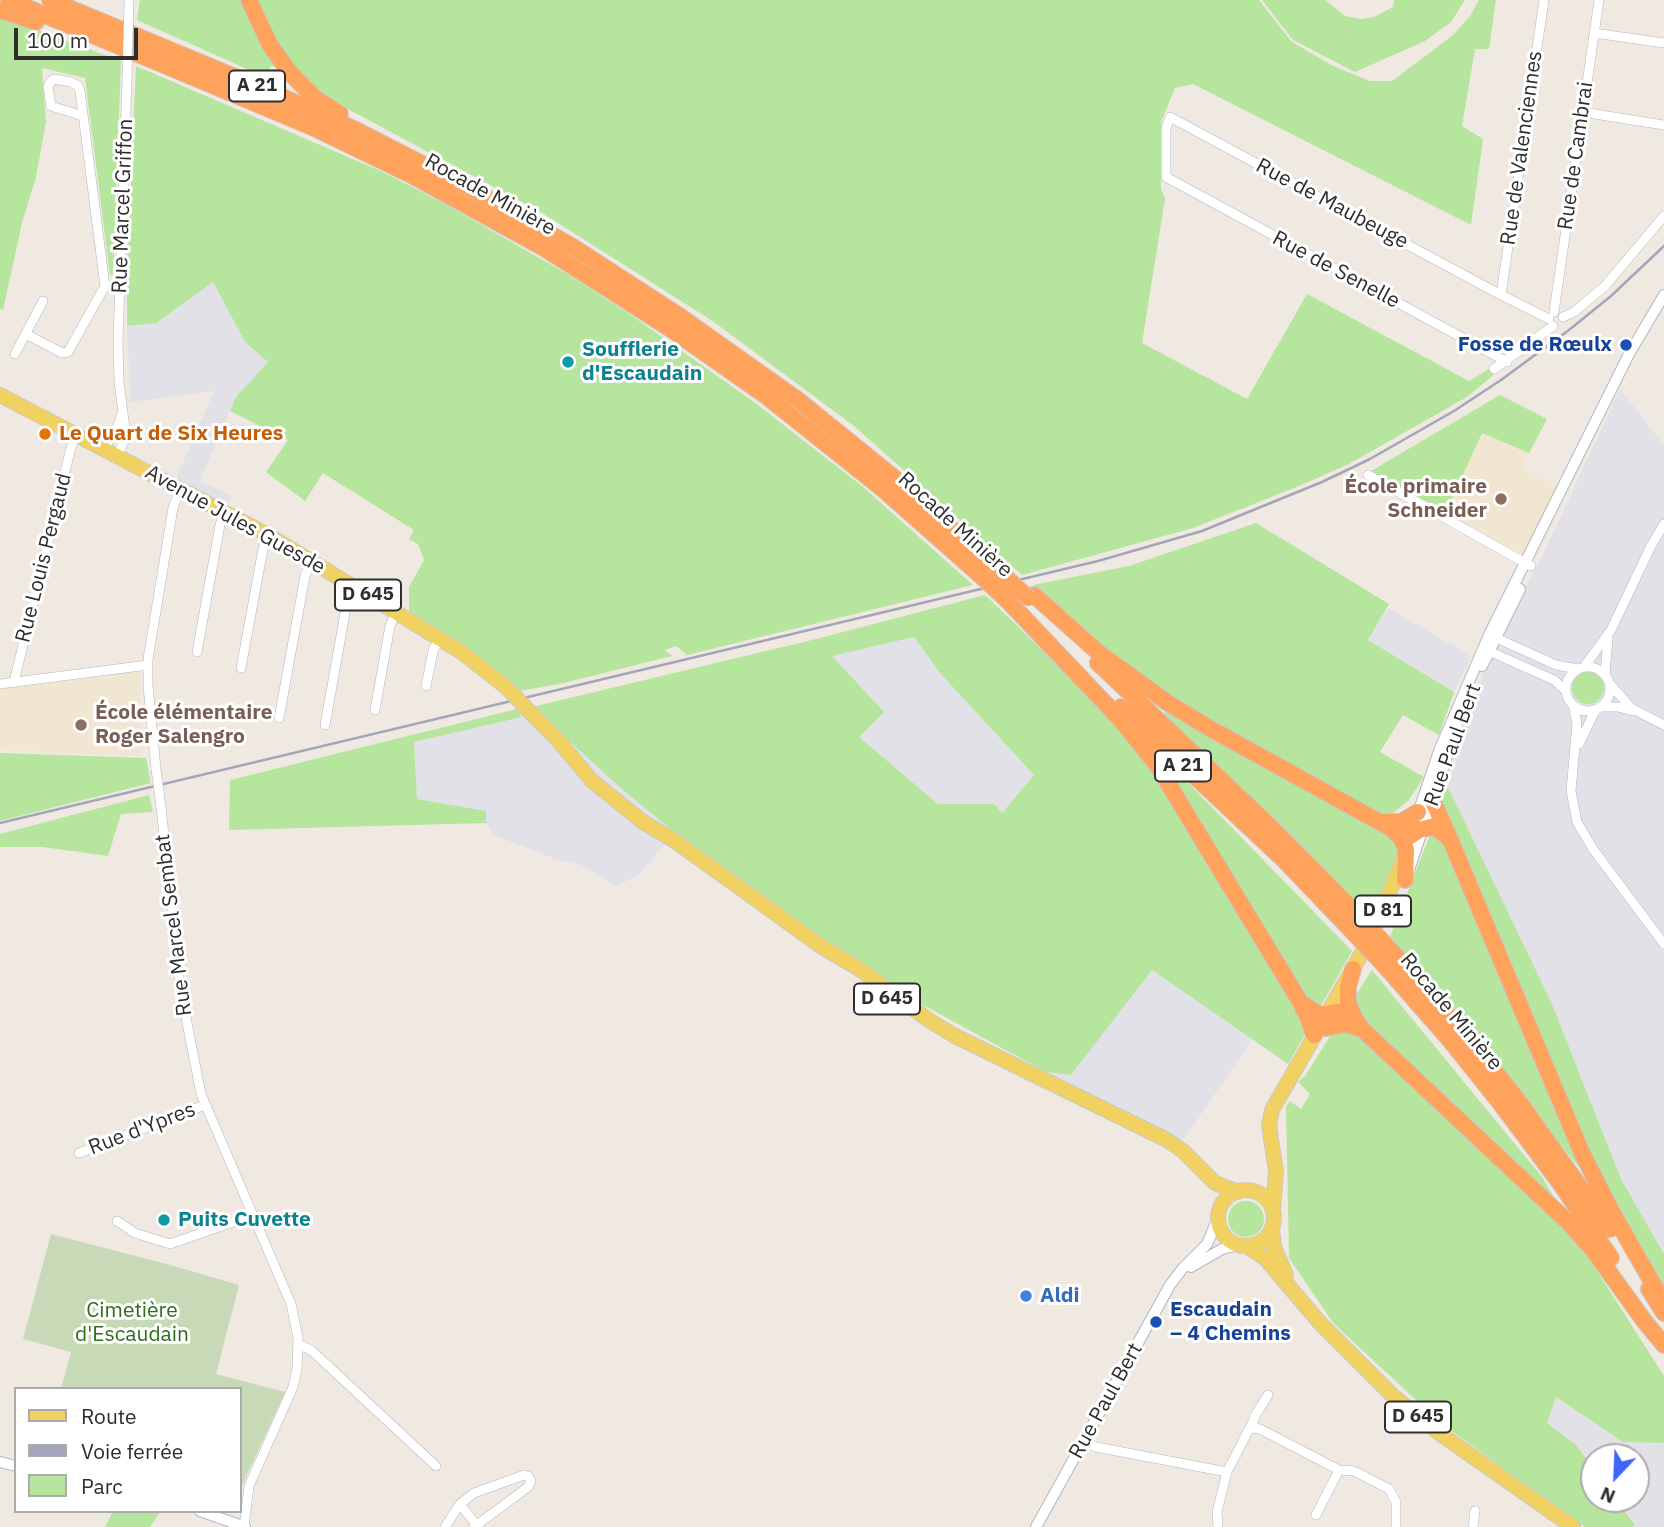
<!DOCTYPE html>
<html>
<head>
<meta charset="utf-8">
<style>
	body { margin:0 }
	#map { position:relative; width:1664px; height:1527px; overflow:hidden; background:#efe9e1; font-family:"IBM Plex Sans",sans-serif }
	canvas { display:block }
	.legend { position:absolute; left:14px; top:1387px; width:228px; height:126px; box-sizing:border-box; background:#fff; border:2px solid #ababab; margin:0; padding:9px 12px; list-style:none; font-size:21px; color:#2e2e2e }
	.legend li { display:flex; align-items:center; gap:14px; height:35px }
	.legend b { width:35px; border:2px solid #ababab }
	.north { position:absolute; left:1580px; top:1443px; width:70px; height:70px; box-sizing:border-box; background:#fff; border:2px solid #ababab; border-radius:50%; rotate:203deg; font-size:19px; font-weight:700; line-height:28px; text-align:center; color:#2e2e2e }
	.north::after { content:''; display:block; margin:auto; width:24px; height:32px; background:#4264fb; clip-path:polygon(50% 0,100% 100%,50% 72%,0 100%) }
	.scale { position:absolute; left:14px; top:28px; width:124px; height:32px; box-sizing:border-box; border:4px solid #2e2e2e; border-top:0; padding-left:9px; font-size:21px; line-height:24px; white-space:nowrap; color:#2e2e2e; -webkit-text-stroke:5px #fff; paint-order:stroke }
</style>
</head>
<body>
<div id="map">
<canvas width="1664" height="1527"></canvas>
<ul class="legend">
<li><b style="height:9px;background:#f2d163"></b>Route</li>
<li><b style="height:9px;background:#a3a6b8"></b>Voie ferrée</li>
<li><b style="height:19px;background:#b6e59e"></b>Parc</li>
</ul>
<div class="north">N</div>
<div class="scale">100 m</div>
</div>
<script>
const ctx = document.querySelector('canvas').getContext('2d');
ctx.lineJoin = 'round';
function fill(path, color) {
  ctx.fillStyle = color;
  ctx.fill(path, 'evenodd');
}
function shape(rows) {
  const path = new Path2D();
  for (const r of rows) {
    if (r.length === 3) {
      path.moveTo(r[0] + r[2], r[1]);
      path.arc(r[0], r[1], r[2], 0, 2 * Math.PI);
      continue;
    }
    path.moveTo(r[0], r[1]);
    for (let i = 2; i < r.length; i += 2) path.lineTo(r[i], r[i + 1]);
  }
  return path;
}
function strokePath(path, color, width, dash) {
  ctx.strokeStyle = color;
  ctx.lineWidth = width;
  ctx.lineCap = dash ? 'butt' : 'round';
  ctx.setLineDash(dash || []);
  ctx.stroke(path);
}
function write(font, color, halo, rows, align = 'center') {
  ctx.font = font + ' "IBM Plex Sans",sans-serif';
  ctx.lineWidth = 6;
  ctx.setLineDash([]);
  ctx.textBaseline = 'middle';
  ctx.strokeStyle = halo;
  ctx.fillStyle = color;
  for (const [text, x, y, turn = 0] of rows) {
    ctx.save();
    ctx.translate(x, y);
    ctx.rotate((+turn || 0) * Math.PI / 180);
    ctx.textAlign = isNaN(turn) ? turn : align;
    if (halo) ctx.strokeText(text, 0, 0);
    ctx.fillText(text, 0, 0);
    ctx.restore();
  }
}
const industrial = shape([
	[213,282,245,342,268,362,236,397,201,478,201,482,233,496,226,504,176,479,214,391,131,402,127,326,156,323],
	[1620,389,1664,445,1664,1254,1621,1179,1552,1004,1448,787,1485,667,1544,553],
	[1388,608,1471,656,1454,692,1368,640],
	[914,637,939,672,1034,775,1002,813,994,804,938,804,859,737,831,656],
	[539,713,625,792,678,835,663,846,641,872,617,887,581,865,555,859,494,835,486,823,486,811,417,799,414,742],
	[1152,970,1252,1039,1181,1144,1046,1072,1071,1075],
	[1555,1397,1623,1442,1664,1443,1664,1527,1632,1527,1635,1524,1616,1499,1636,1499,1636,1457,1594,1457,1594,1469,1576,1445,1547,1424]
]);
const education = shape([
	[1482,433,1529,453,1522,469,1556,486,1523,555,1446,512],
	[138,671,140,674,140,753,137,756,0,750,0,689]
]);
const green = shape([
	[140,0,1259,0,1292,42,1333,66,1370,81,1392,81,1452,36,1470,16,1479,0,1496,0,1489,49,1475,49,1462,126,1483,139,1471,225,1193,84,1175,88,1161,122,1161,189,1165,199,1142,343,1247,399,1307,294,1469,381,1494,366,1497,372,1467,397,1349,464,1299,486,1193,528,1022,575,854,426,714,322,539,211,329,99,291,68,271,66,265,77,137,20],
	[1262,0,1325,0,1345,16,1360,19,1374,17,1393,7,1394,0,1465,0,1451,22,1425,41,1355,72,1293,40],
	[0,19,44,32,121,61,113,275,110,275,85,78,42,68,46,122,36,177,22,223,3,310,0,309],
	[136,66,383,172,445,204,569,275,631,315,754,402,862,486,973,585,687,655,676,646,665,650,672,656,564,683,519,691,457,640,409,611,409,587,424,560,418,544,409,539,414,530,323,473,305,501,266,472,288,440,230,411,236,397,268,362,245,342,213,282,156,323,127,326,127,272],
	[1500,395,1547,419,1529,453,1482,433,1446,512,1371,471],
	[1256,523,1389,604,1368,640,1454,692,1439,735,1403,715,1380,752,1424,777,1408,801,1389,816,1398,853,1373,918,1274,818,1163,715,1174,701,1130,669,1033,585,1129,566],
	[985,595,1082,688,1119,729,1144,761,1161,755,1352,951,1288,1064,1152,970,1071,1075,1046,1072,912,999,881,979,678,835,625,792,532,707,816,639],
	[914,637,939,672,1034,775,1002,813,994,804,938,804,859,737,884,712,832,656],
	[1588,688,16],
	[517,709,522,717,414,742,417,799,486,811,486,823,229,830,230,780],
	[0,753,146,758,151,783,0,821],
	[1448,787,1552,1004,1621,1179,1664,1254,1664,1294,1592,1158,1578,1166,1390,937,1430,835,1452,827,1441,798],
	[149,795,153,812,121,814,108,856,43,847,0,847,0,834],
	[1372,970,1542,1177,1597,1271,1664,1376,1664,1443,1623,1442,1556,1397,1547,1423,1576,1445,1594,1469,1594,1499,1616,1499,1635,1525,1632,1527,1585,1527,1442,1424,1334,1324,1289,1258,1286,1107,1290,1101,1301,1109,1310,1094,1298,1082,1305,1076],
	[1246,1219,18],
	[113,1511,161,1511,150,1527,105,1527]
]);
const cemetery = shape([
	[51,1234,174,1266,239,1285,216,1374,285,1392,240,1490,240,1389,61,1389,71,1352,23,1339]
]);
const minor = shape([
	[1594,33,1664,43],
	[1582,112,1664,125],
	[83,116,51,106,48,87,51,81,54,79,71,82,78,86,80,91,105,286],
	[1501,295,1544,0],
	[1554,312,1599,0],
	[1563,317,1574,312,1605,286,1664,216],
	[26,334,62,353,68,352,105,286,120,286],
	[15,354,43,301],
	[1507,362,1166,177,1166,128,1170,117,1501,295,1549,319],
	[1494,369,1553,326],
	[104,449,117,428,122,414],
	[117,456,126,437,119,381,118,340,127,79],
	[1368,475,1531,566],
	[1492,636,1556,665,1578,669],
	[1484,649,1554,680,1566,691],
	[197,652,220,525,224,512],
	[1588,689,22],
	[1584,667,1611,630,1651,546,1664,524],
	[241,668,263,549,268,535],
	[1605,674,1608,638],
	[14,682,70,451,76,435],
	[0,684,148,665],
	[1610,684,1631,708,1664,725],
	[426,686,433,651,439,638],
	[1573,705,1577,723,1571,791,1577,822,1593,849,1664,944],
	[1601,707,1618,707,1633,711],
	[375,710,390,626,396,612],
	[279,718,305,576,311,561],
	[325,725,347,602,354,587],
	[1579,744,1596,709],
	[156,769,148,686,148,659,173,508,180,489],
	[161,807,180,987,201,1094,291,1304,298,1338,297,1369,293,1387,249,1486,244,1527],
	[79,1153,205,1105],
	[117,1221,135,1233,170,1244,253,1215],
	[299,1345,311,1350,436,1466],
	[1250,1429,1256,1414,1268,1395],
	[1084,1442,1096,1447,1227,1472,1248,1431,1253,1428,1260,1429,1339,1470,1354,1471,1389,1489,1396,1502,1396,1527],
	[460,1504,478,1527],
	[1316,1515,1339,1470],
	[445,1527,460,1504,474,1493,524,1475,528,1476,531,1481,528,1487,474,1527],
	[1218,1527,1217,1512,1227,1472],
	[1473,1527,1475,1511]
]);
const tertiary = shape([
	[1482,666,1520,589],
	[1417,816,1439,751,1489,635,1629,354,1664,295],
	[1409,870,1457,726],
	[1191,1267,1222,1249,1238,1245],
	[0,1462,16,1466],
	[200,1511,245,1527],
	[1036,1527,1170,1285,1183,1268,1207,1244,1218,1218]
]);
const primary = shape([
	[0,395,268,535,463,653,506,687],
	[532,714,563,745],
	[557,739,592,781,643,822,675,841,822,947,858,968,930,1021,960,1039],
	[953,1035,1167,1140,1183,1151,1215,1183,1238,1192],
	[1246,1218,28],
	[1273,1210,1276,1172,1269,1125,1272,1110,1370,939,1403,860],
	[1272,1229,1274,1247,1286,1275],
	[1246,1246,1265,1258,1320,1323,1393,1396,1439,1433,1573,1527]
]);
const motorway = shape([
	[9,0,312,127,413,176,542,247,669,328,766,396,884,490,980,575],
	[50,0,276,94,358,131,471,189,573,247,681,317,798,400,898,481,997,569],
	[249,0,270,45,290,73,315,98,340,114],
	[0,10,36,22],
	[1034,595,1099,653,1168,703,1211,729,1392,829,1401,838,1406,849,1405,880],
	[1009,602,1118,717,1157,765,1299,1000,1308,1018,1314,1035],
	[1098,663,1274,830,1360,917],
	[1121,707,1284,860,1354,933],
	[1432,799,1449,837],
	[1382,822,1401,822,1418,812],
	[1410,836,1419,830,1431,827,1439,830,1450,839,1582,1153,1612,1212,1656,1289,1655,1298],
	[1394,954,1468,1038,1517,1099,1610,1229],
	[1386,967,1449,1039,1501,1104,1560,1183,1611,1258],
	[1353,969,1348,987,1348,1002,1354,1017,1362,1029,1569,1223,1593,1250,1645,1322,1664,1345],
	[1303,1004,1320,1015,1337,1012],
	[1326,1028,1345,1024,1362,1029],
	[1649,1289,1664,1313]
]);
const rail = shape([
	[0,823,1098,561,1202,531,1322,482,1370,459,1454,411,1501,380,1569,330,1611,296,1664,246]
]);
const minorBridge = shape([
	[127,79,129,0],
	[156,769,161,807]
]);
const primaryBridge = shape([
	[506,687,532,714]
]);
const motorwayBridge = shape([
	[997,569,1028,598],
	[980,575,1009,602],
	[1360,917,1394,954],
	[1354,933,1386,967]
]);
const markers = [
	[1626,345,7,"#1a4fb4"],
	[568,362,7,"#0f9aa8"],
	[45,434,7,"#e8710a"],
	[1501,499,7,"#8d6e63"],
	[81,725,7,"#8d6e63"],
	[164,1220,7,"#0f9aa8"],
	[1026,1296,7,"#3f7fe0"],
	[1156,1322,7,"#1a4fb4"]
];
const shields = [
	[257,86,56],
	[368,595,66],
	[1183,766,56],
	[1383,911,56],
	[887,999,66],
	[1418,1417,66]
];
const shieldNames = [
	["A 21",257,86],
	["D 645",368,595],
	["A 21",1183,766],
	["D 81",1383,911],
	["D 645",887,999],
	["D 645",1418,1417]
];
const streetNames = [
	["Rue de Valenciennes",1522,148,-82],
	["Rue de Cambrai",1576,156,-82],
	["Rocade Minière",490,195,29],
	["Rue de Maubeuge",1332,204,28],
	["Rue Marcel Griffon",123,206,-88],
	["Rue de Senelle",1336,270,28],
	["Avenue Jules Guesde",235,520,29],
	["Rocade Minière",955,525,42],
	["Rue Louis Pergaud",44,558,-76],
	["Rue Paul Bert",1453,745,-70],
	["Rue Marcel Sembat",174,925,-97],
	["Rocade Minière",1451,1012,50],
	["Rue d'Ypres",142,1129,-21],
	["Rue Paul Bert",1106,1401,-61]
];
const transitNames = [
	["Fosse de Rœulx",1612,345],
	["Escaudain",1170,1310,"left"],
	["– 4 Chemins",1170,1334,"left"]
];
const cultureNames = [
	["Soufflerie",582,350],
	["d'Escaudain",582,374],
	["Puits Cuvette",178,1220]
];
const foodNames = [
	["Le Quart de Six Heures",59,434]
];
const educationNames = [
	["École primaire",1487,487],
	["Schneider",1487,511],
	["École élémentaire",95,713,"left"],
	["Roger Salengro",95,737,"left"]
];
const shopNames = [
	["Aldi",1040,1296]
];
const parkNames = [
	["Cimetière",132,1311],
	["d'Escaudain",132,1335]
];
fill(industrial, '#e3e1e8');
fill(education, '#f0e6d1');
fill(green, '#b6e59e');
fill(cemetery, '#c8d9b8');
strokePath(minor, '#b4b7c1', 10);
strokePath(tertiary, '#b4b7c1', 12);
strokePath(primary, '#c9c9c9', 16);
strokePath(motorway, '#c9c9c9', 18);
strokePath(minor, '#fff', 9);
strokePath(tertiary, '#fff', 10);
strokePath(primary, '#f2d163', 14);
strokePath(motorway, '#ffa35c', 16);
strokePath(rail, '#a3a6b8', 2.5);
strokePath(minorBridge, '#b4b7c1', 10, []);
strokePath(primaryBridge, '#c9c9c9', 16, []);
strokePath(motorwayBridge, '#c9c9c9', 18, []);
strokePath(minorBridge, '#fff', 9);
strokePath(primaryBridge, '#f2d163', 14);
strokePath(motorwayBridge, '#ffa35c', 16);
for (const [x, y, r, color] of markers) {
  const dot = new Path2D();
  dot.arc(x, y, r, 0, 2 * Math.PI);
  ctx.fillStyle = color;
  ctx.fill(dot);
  strokePath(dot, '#fff', 2.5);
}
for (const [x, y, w] of shields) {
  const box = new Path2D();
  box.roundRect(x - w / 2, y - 15.5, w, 31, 5);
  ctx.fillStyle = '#fff';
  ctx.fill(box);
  strokePath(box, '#2e2e2e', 2);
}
write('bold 19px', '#2e2e2e', null, shieldNames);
write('21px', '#2e2e2e', '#fff', streetNames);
write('bold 21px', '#164399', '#fff', transitNames, 'right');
write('bold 21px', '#0d838f', '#fff', cultureNames, 'left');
write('bold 21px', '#c56008', '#fff', foodNames, 'left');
write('bold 21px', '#785e54', '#fff', educationNames, 'right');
write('bold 21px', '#366cbe', '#fff', shopNames, 'left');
write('21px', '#2c6e1b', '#fff', parkNames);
</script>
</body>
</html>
